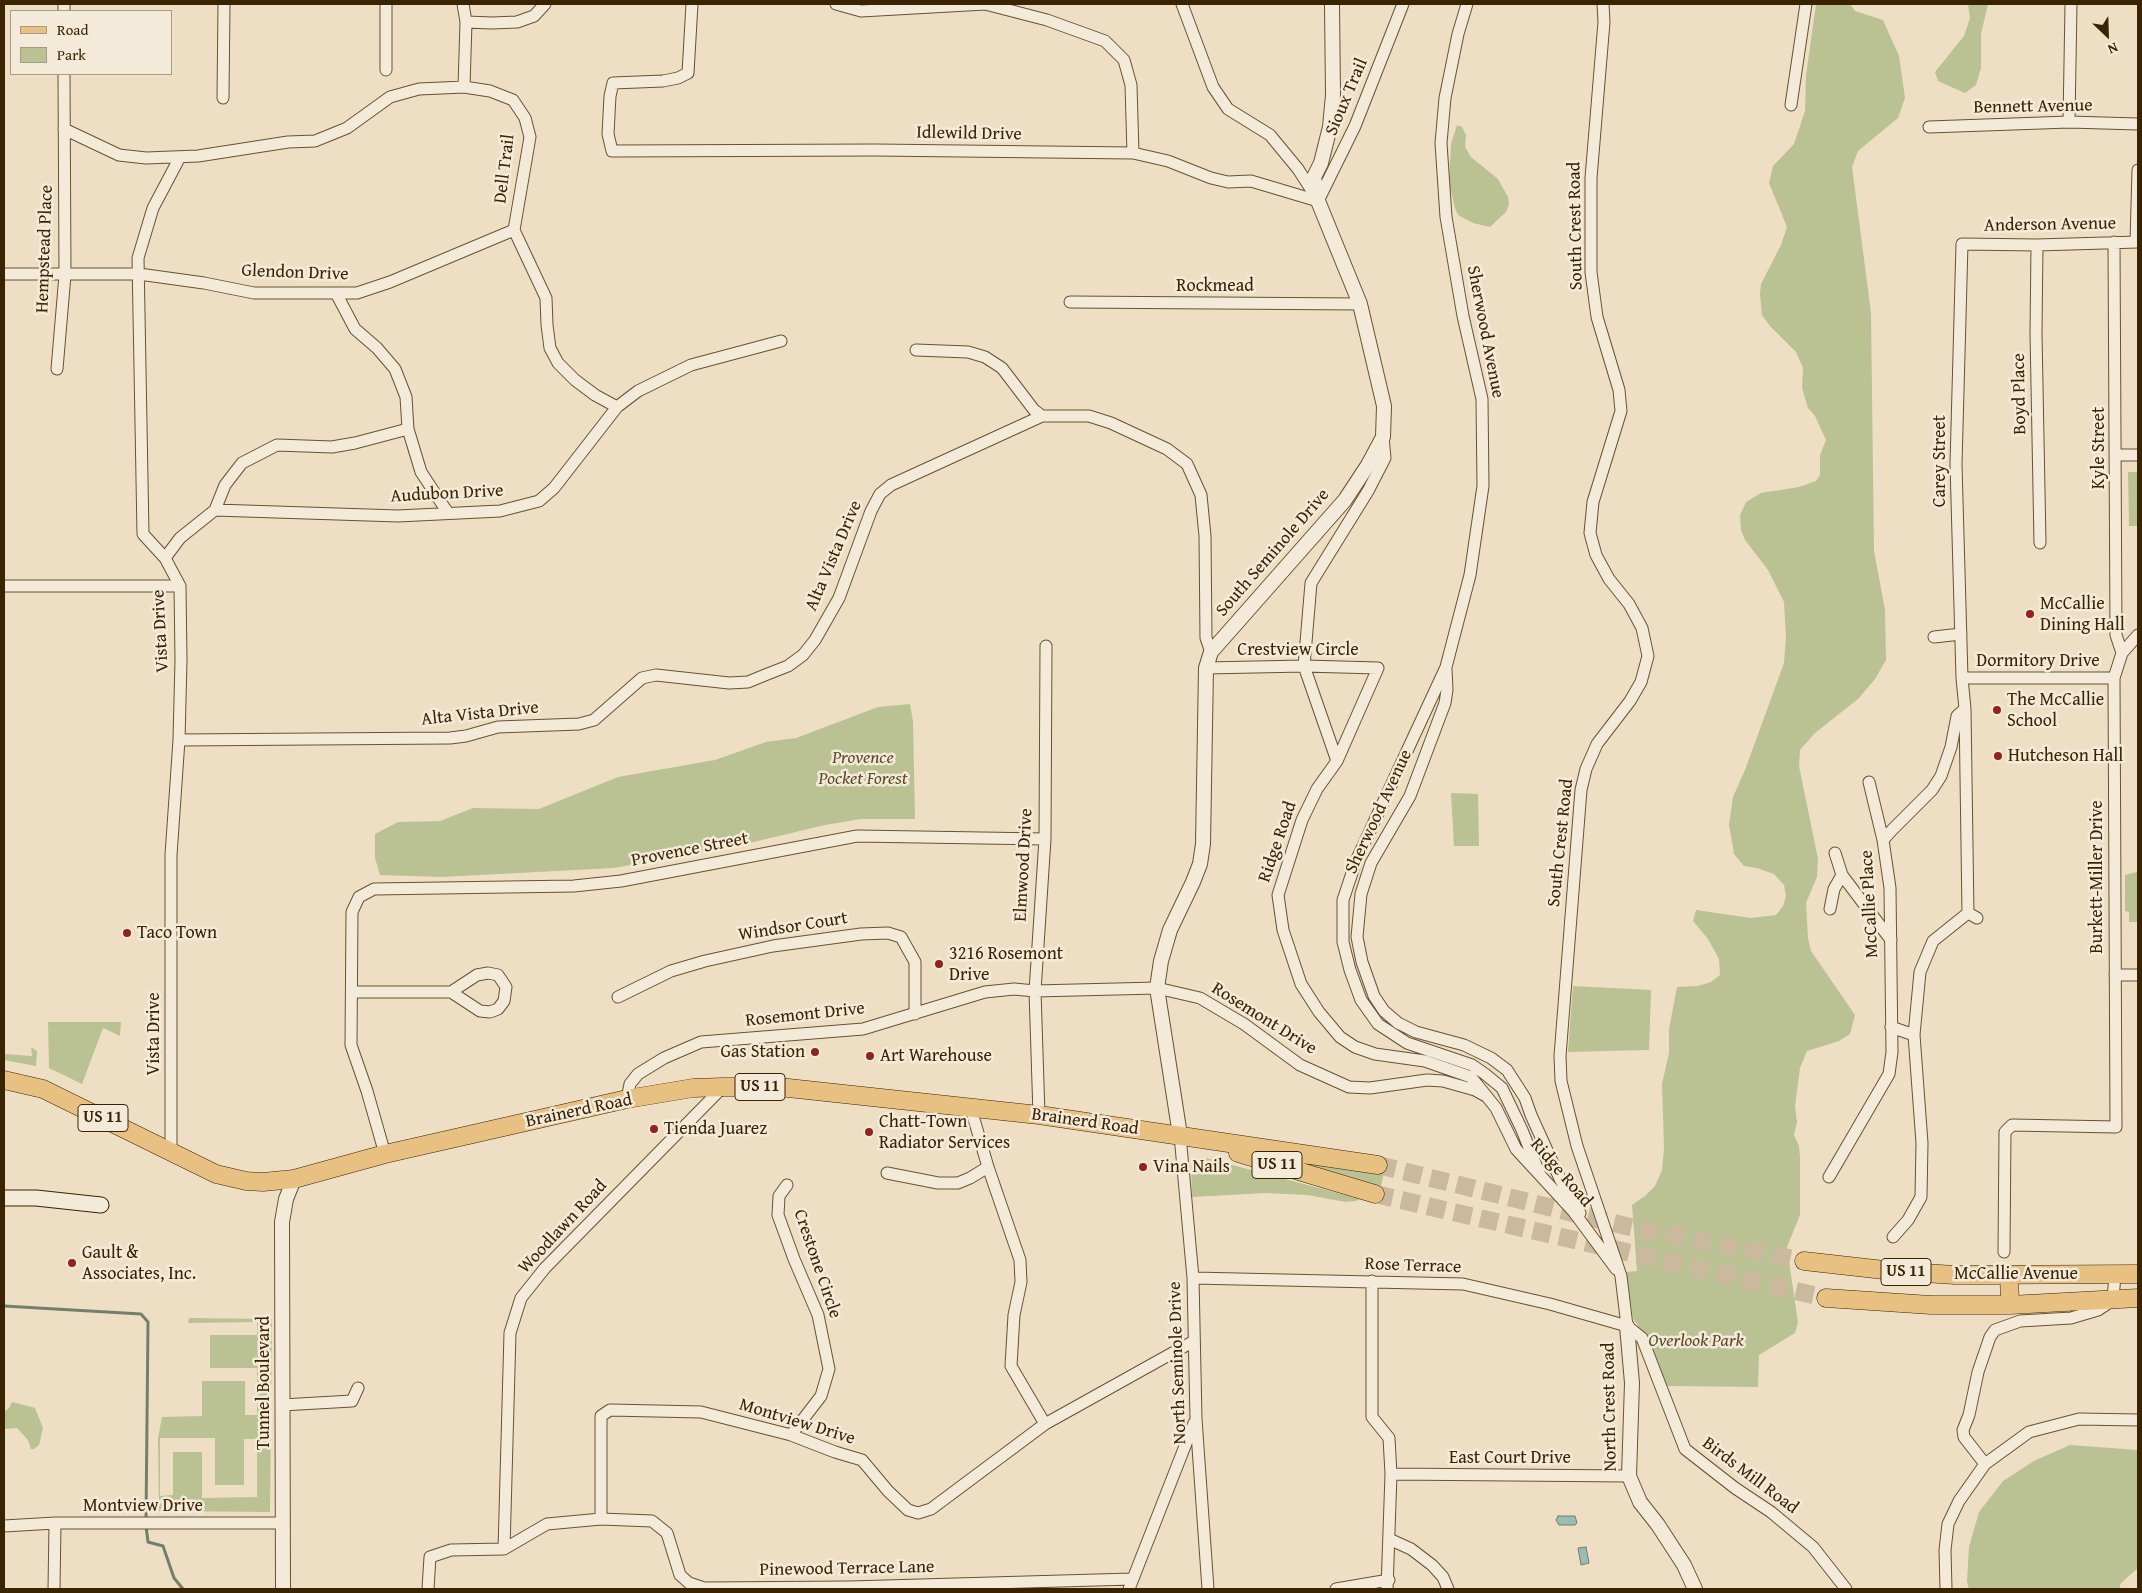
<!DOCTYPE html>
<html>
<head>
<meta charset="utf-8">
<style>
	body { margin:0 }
	#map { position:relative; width:2142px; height:1593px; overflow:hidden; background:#eedfc4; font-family:"Gentium Book Plus",serif }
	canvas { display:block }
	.frame { position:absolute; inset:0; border:5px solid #3a2300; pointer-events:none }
	.legend { position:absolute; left:10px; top:10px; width:162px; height:65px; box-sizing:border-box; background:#f4ead9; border:1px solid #aa9a82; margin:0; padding:6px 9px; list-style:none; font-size:15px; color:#3a2300 }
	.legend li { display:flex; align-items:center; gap:10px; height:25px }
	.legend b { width:25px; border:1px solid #aa9a82 }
	.north { position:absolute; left:2082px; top:10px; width:50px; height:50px; -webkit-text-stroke:4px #f4ead9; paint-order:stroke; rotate:156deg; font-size:14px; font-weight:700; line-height:20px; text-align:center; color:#3a2300 }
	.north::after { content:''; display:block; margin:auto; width:18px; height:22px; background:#3a2300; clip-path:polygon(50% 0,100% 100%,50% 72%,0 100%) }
</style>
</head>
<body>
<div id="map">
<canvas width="2142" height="1593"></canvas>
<div class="frame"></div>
<ul class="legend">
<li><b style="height:6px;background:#e7c082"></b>Road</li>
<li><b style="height:14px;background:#bac192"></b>Park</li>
</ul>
<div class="north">N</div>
</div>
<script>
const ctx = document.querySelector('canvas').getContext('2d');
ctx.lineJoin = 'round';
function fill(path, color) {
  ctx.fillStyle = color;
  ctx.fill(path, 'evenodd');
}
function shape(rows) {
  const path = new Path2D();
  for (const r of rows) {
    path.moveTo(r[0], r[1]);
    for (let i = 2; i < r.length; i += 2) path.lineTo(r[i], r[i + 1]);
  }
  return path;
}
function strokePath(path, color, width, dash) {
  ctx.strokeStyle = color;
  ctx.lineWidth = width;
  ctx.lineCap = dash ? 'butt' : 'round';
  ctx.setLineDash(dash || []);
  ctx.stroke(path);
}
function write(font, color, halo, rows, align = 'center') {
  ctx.font = font + ' "Gentium Book Plus",serif';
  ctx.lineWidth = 5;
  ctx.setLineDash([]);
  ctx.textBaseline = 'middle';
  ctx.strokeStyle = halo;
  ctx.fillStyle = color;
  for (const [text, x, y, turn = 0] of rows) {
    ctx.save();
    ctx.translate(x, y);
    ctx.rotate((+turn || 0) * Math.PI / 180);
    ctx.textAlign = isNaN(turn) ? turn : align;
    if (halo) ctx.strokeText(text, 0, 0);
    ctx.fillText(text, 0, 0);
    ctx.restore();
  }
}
const green = shape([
	[1816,4,1850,4,1855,11,1883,20,1899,56,1905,98,1898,118,1858,151,1852,167,1871,313,1874,551,1885,610,1886,660,1875,679,1858,699,1815,733,1800,750,1799,766,1818,859,1817,877,1806,903,1808,938,1811,951,1855,1015,1850,1034,1839,1041,1807,1051,1800,1068,1795,1106,1797,1122,1794,1135,1799,1146,1800,1157,1800,1215,1787,1247,1798,1323,1795,1333,1759,1355,1758,1387,1667,1386,1650,1345,1633,1318,1626,1272,1637,1271,1632,1205,1645,1196,1655,1186,1662,1170,1664,1148,1662,1084,1669,1053,1669,1029,1677,987,1698,986,1711,982,1720,975,1719,959,1708,939,1693,921,1696,910,1751,918,1776,915,1783,906,1786,896,1784,885,1774,874,1757,868,1744,866,1734,854,1729,825,1733,797,1745,770,1784,663,1786,637,1784,602,1768,570,1745,540,1741,530,1740,515,1746,502,1761,493,1799,487,1816,481,1820,475,1820,455,1826,440,1815,416,1808,408,1802,388,1803,368,1796,352,1770,326,1762,315,1760,294,1761,284,1781,245,1787,227,1769,183,1773,166,1794,144,1805,111,1806,76],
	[1968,4,1988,4,1981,34,1981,68,1976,85,1965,93,1938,81,1935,72,1964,36,1970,18],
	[1457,125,1462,127,1466,135,1465,147,1471,157,1498,179,1508,197,1509,204,1506,212,1490,227,1473,223,1458,215,1455,208,1449,182,1451,144],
	[2138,472,2138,526,2129,526,2128,472],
	[910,704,913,721,915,819,861,819,825,825,737,846,614,868,441,877,380,875,375,858,375,834,398,822,440,821,473,808,539,809,618,777,715,760,766,742,796,738,878,707],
	[1451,793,1478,794,1479,846,1454,846],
	[2137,860,2138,922,2129,922,2129,912,2125,911,2125,875,2137,872],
	[1573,986,1651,990,1649,1050,1568,1052],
	[48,1022,121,1022,120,1036,103,1028,82,1084,49,1068],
	[31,1047,37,1051,36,1066,4,1060,4,1054,32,1056],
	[1202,1157,1300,1183,1360,1199,1356,1201,1346,1202,1307,1195,1266,1193,1192,1197,1191,1166,1195,1159],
	[1307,1162,1360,1167,1384,1173,1381,1186,1367,1184,1307,1165],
	[189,1318,272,1319,270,1512,159,1511,158,1438,162,1417,202,1416,202,1381,245,1381,245,1415,257,1415,257,1368,210,1368,210,1335,257,1335,257,1322,188,1323],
	[160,1438,215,1438,215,1485,244,1485,244,1439,257,1439,257,1497,202,1498,202,1452,173,1452,173,1495,160,1496],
	[12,1402,35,1408,43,1428,39,1445,34,1449,31,1449,28,1440,17,1428,4,1429,4,1412,9,1408],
	[2070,1445,2138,1450,2138,1568,2121,1583,2119,1589,1969,1589,1967,1581,1969,1547,1979,1512,2003,1481,2034,1461]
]);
const water = shape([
	[1558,1516,1575,1516,1577,1523,1575,1525,1559,1525,1556,1520,1558,1516],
	[1586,1547,1589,1563,1581,1565,1578,1548,1586,1547]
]);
const stream = shape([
	[4,1306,141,1314,148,1322,146,1520],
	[146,1526,148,1542,163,1546,174,1578,183,1589]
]);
const primaryTunnel = shape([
	[1378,1165,1630,1227,1804,1261],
	[1375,1194,1826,1298]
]);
const minor = shape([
	[64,4,64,11],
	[386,4,386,70],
	[463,4,466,22,492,23,517,22,534,16,545,4],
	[692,4,688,73,678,78,663,81,613,83,610,96,608,134,612,151,875,150,1133,153,1168,161,1211,178,1228,182,1251,181,1318,201],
	[836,4,861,11,985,4,1047,20,1105,41,1124,60,1131,85,1133,153],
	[1182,4,1213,87,1228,109,1270,135,1298,169,1316,197],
	[1467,4,1458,34,1445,98,1441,143,1446,217,1463,316,1482,399,1483,486,1470,575,1446,667,1356,861,1343,900,1343,942,1350,970,1361,1000,1378,1024,1407,1043,1472,1065,1485,1074,1502,1088,1522,1130,1540,1175],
	[1603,4,1604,22,1591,178,1591,272,1597,317,1619,390,1621,411,1593,502,1590,533,1596,555,1609,579,1629,604,1642,628,1648,656,1641,682,1630,701,1597,744,1586,769,1581,790,1560,1056,1561,1081,1577,1146,1621,1276,1627,1326],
	[464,87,466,22],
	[223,98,224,4],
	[1791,105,1806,4],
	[2069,122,2071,4],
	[1929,127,2069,122,2138,124],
	[64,129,119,155,146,158,198,156,288,142,315,141,347,128,390,97,419,89,464,87,490,91,513,100,525,118,530,137,514,230,546,298,547,325,550,348,558,363,575,380,595,395,617,407],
	[1318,201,1355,126,1403,4],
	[2114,242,2116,635,2122,653],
	[2136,242,2138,170],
	[2037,245,2036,333,2040,543],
	[4,274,139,274,204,283,254,293,357,293,390,282,514,230],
	[336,293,355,329,377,348,395,369,406,397,408,429,421,472,448,513],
	[1070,302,1360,304],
	[916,350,968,352,985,357,1002,368,1034,410,1042,416],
	[57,369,65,275,64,74],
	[1383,437,1385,458,1368,491,1311,583,1304,666,1337,761,1317,789,1302,820,1278,895,1283,930,1301,984,1319,1012,1340,1037,1355,1047,1375,1054,1425,1061,1471,1077,1496,1108,1516,1149,1573,1211,1616,1269],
	[2116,455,2138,455],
	[215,510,225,485,242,463,277,445,332,447,355,443,408,429],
	[165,558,180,538,215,510,398,516,500,511,539,501,554,488,617,407,638,391,691,365,781,341],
	[4,586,180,586],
	[1934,637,1961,634],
	[1206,668,1304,666,1378,668,1337,761],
	[1446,669,1447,690,1445,703,1410,796,1371,863,1361,894,1357,937,1362,962,1374,996,1384,1011,1398,1023,1416,1032,1464,1045,1491,1058,1507,1070,1525,1098,1531,1115,1560,1179,1580,1213],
	[1962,678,2114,678],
	[179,740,450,738,466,736,498,727,579,724,594,720,642,678,656,675,729,683,748,682,765,675,788,666,803,655,815,640,839,598,871,511,880,494,891,485,1042,416,1089,416,1111,423,1167,449,1187,464,1201,495,1205,536,1206,638,1211,652],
	[1883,840,1892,830,1932,790,1941,776,1951,747,1957,716,1965,709],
	[1842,875,1891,940],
	[1830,909,1834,889,1842,875,1835,853],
	[1977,918,1968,913,1965,709,1962,678,1956,464,1962,244,2037,245,2138,242],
	[2115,975,2138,975],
	[353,992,451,992,477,975,488,973,498,975,506,987,504,1001,498,1009,490,1012,480,1011,451,992],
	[618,997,671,971,705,961,773,946,861,934,888,933,901,937,915,962,915,1014],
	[1891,1027,1914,1035],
	[627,1099,630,1084,638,1074,664,1058,701,1042,863,1029,985,992,1014,989,1035,991,1157,988,1200,998,1244,1024,1300,1065,1349,1087,1370,1088,1427,1080,1443,1081,1475,1090,1484,1095],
	[971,1109,988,1167,1020,1260,1021,1282,1014,1315,1011,1366,1045,1424],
	[1039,1115,1035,991,1045,839,1046,646],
	[1180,1135,1193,1278,1196,1419,1208,1589],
	[171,1150,171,855,179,740,181,660,180,586,165,558,143,534,138,258,153,208,180,157],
	[385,1154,367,1091,351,1045,352,912,359,897,374,889,574,886,621,881,857,836,1045,839],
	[887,1173,938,1183,958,1183,970,1178,988,1167],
	[1829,1177,1889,1074,1892,1052,1890,888,1883,840,1869,782],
	[787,1185,779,1196,778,1215,794,1259,818,1315,829,1369,821,1396,791,1435],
	[1893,1237,1908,1220,1921,1197,1922,1143,1914,1035,1920,972,1933,941,1968,913],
	[2004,1252,2005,1132,2012,1125,2116,1127,2114,678,2122,653,2138,635],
	[1193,1278,1463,1284,1550,1304,1627,1326,1642,1338,1685,1449,1735,1488,1771,1512,1813,1547,1846,1589],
	[1372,1281,1372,1417,1389,1438,1391,1474,1387,1589],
	[282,1405,352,1401,358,1388],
	[1985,1464,1964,1437,1963,1430,1969,1415,1978,1372,1990,1337,1995,1330,2020,1321,2071,1318,2098,1310,2113,1300,2115,1274],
	[1391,1474,1629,1476],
	[601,1519,601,1416,610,1410,701,1412,791,1435,835,1452,862,1460,888,1491,908,1510,918,1513,931,1509,1045,1424,1194,1341],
	[4,1526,55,1523,283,1523],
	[1389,1539,1411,1549,1432,1565,1443,1577,1448,1589],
	[504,1549,510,1333,521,1298,545,1268,723,1087],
	[54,1589,55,1523],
	[428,1589,430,1557,451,1550,504,1549,547,1524,601,1519,652,1521,667,1533,680,1575,689,1583,704,1588,850,1587,1132,1579],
	[1129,1589,1194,1423],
	[1336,1589,1389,1580],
	[1946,1589,1945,1550,1948,1524,1959,1501,1985,1464,2029,1432,2079,1419,2138,1420]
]);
const tertiary = shape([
	[1180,1135,1157,988,1161,961,1170,930,1193,882,1200,864,1203,844,1206,668,1211,652,1345,500,1368,465,1383,437,1384,406,1360,304,1318,201,1314,177,1321,163,1330,127,1333,95,1332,4],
	[1627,1326,1632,1383,1629,1476,1640,1502,1658,1525,1684,1565,1695,1589],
	[283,1589,282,1222,286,1199,294,1179]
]);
const secondary = shape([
	[4,1198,36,1198,101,1205]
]);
const primary = shape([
	[4,1080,43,1089,216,1174,246,1181,263,1182,294,1179,385,1154,627,1099,693,1088,723,1087,779,1087,1039,1115,1378,1165],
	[1238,1153,1375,1194],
	[1804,1261,1893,1271,1955,1275,2138,1274],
	[2009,1274,2010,1305],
	[1826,1298,1931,1305,2010,1305,2138,1298]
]);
const markers = [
	[2030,614,5,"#8f2418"],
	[1997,710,5,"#8f2418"],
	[1998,756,5,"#8f2418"],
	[127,933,5,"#8f2418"],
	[939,964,5,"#8f2418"],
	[815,1052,5,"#8f2418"],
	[870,1056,5,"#8f2418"],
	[654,1129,5,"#8f2418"],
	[869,1132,5,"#8f2418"],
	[1143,1167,5,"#8f2418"],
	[72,1263,5,"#8f2418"]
];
const shields = [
	[760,1087,50],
	[103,1118,50],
	[1277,1165,50],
	[1906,1272,50]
];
const shieldNames = [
	["US 11",760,1087],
	["US 11",103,1118],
	["US 11",1277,1165],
	["US 11",1906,1272]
];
const streetNames = [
	["Sioux Trail",1347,97,-67],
	["Bennett Avenue",2033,107,-1],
	["Idlewild Drive",969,134,1],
	["Dell Trail",505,169,-83],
	["Anderson Avenue",2050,225,-1],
	["South Crest Road",1576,226,-91],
	["Hempstead Place",45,249,-88],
	["Glendon Drive",295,273,2],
	["Rockmead",1215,286],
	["Sherwood Avenue",1485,332,79],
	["Boyd Place",2020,394,-91],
	["Kyle Street",2099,448,-90],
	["Carey Street",1940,461,-90],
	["Audubon Drive",447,494,-3],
	["South Seminole Drive",1273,553,-49],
	["Alta Vista Drive",834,556,-67],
	["Vista Drive",161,631,-93],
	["Crestview Circle",1298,650],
	["Dormitory Drive",2038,661],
	["Alta Vista Drive",480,714,-6],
	["Sherwood Avenue",1379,812,-65],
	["Ridge Road",1278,842,-71],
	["South Crest Road",1561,843,-84],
	["Provence Street",690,850,-11],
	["Elmwood Drive",1024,865,-87],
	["Burkett-Miller Drive",2097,877,-90],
	["McCallie Place",1870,904,-93],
	["Windsor Court",793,927,-9],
	["Rosemont Drive",805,1015,-6],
	["Rosemont Drive",1264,1019,32],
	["Vista Drive",154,1034,-90],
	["Brainerd Road",579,1111,-12],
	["Brainerd Road",1085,1122,8],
	["Ridge Road",1561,1173,49],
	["Woodlawn Road",563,1227,-47],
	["Crestone Circle",817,1264,71],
	["Rose Terrace",1413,1266,2],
	["McCallie Avenue",2016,1274],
	["North Seminole Drive",1178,1363,-92],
	["Tunnel Boulevard",264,1383,-90],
	["North Crest Road",1610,1407,-91],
	["Montview Drive",797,1422,17],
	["East Court Drive",1510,1458],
	["Birds Mill Road",1750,1476,37],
	["Montview Drive",143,1506],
	["Pinewood Terrace Lane",847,1569,-1]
];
const poiNames = [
	["McCallie",2040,604],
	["Dining Hall",2040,625],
	["The McCallie",2007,700],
	["School",2007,721],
	["Hutcheson Hall",2008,756],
	["Taco Town",137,933],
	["3216 Rosemont",949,954],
	["Drive",949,975],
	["Gas Station",805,1052,"right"],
	["Art Warehouse",880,1056],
	["Chatt-Town",879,1122],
	["Radiator Services",879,1143],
	["Tienda Juarez",664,1129],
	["Vina Nails",1153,1167],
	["Gault &",82,1253],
	["Associates, Inc.",82,1274]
];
const parkNames = [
	["Provence",863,758],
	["Pocket Forest",863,779],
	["Overlook Park",1696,1341]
];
fill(green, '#bac192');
fill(water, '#99bcb5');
strokePath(water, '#737f6d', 1);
strokePath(stream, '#737f6d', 3);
strokePath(primaryTunnel, '#cab99d', 18, [18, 9]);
strokePath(minor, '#675231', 13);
strokePath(tertiary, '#675231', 16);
strokePath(secondary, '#3a2300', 17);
strokePath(primary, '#3a2300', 19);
strokePath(minor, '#f4ead9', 11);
strokePath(tertiary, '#f4ead9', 14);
strokePath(secondary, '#f4ead9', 15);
strokePath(primary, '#e7c082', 18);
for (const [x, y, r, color] of markers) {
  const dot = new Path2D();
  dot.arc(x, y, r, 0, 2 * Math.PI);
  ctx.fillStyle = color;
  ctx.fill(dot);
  strokePath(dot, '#f4ead9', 2);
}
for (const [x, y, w] of shields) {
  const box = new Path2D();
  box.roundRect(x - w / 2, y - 13.5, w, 27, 4);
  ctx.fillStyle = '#f4ead9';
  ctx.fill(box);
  strokePath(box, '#3a2300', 1);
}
write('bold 16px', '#3a2300', null, shieldNames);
write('18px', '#3a2300', '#f4ead9', streetNames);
write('18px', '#3a2300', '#f4ead9', poiNames, 'left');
write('italic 18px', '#5a4a24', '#f4ead9', parkNames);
</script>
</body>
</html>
